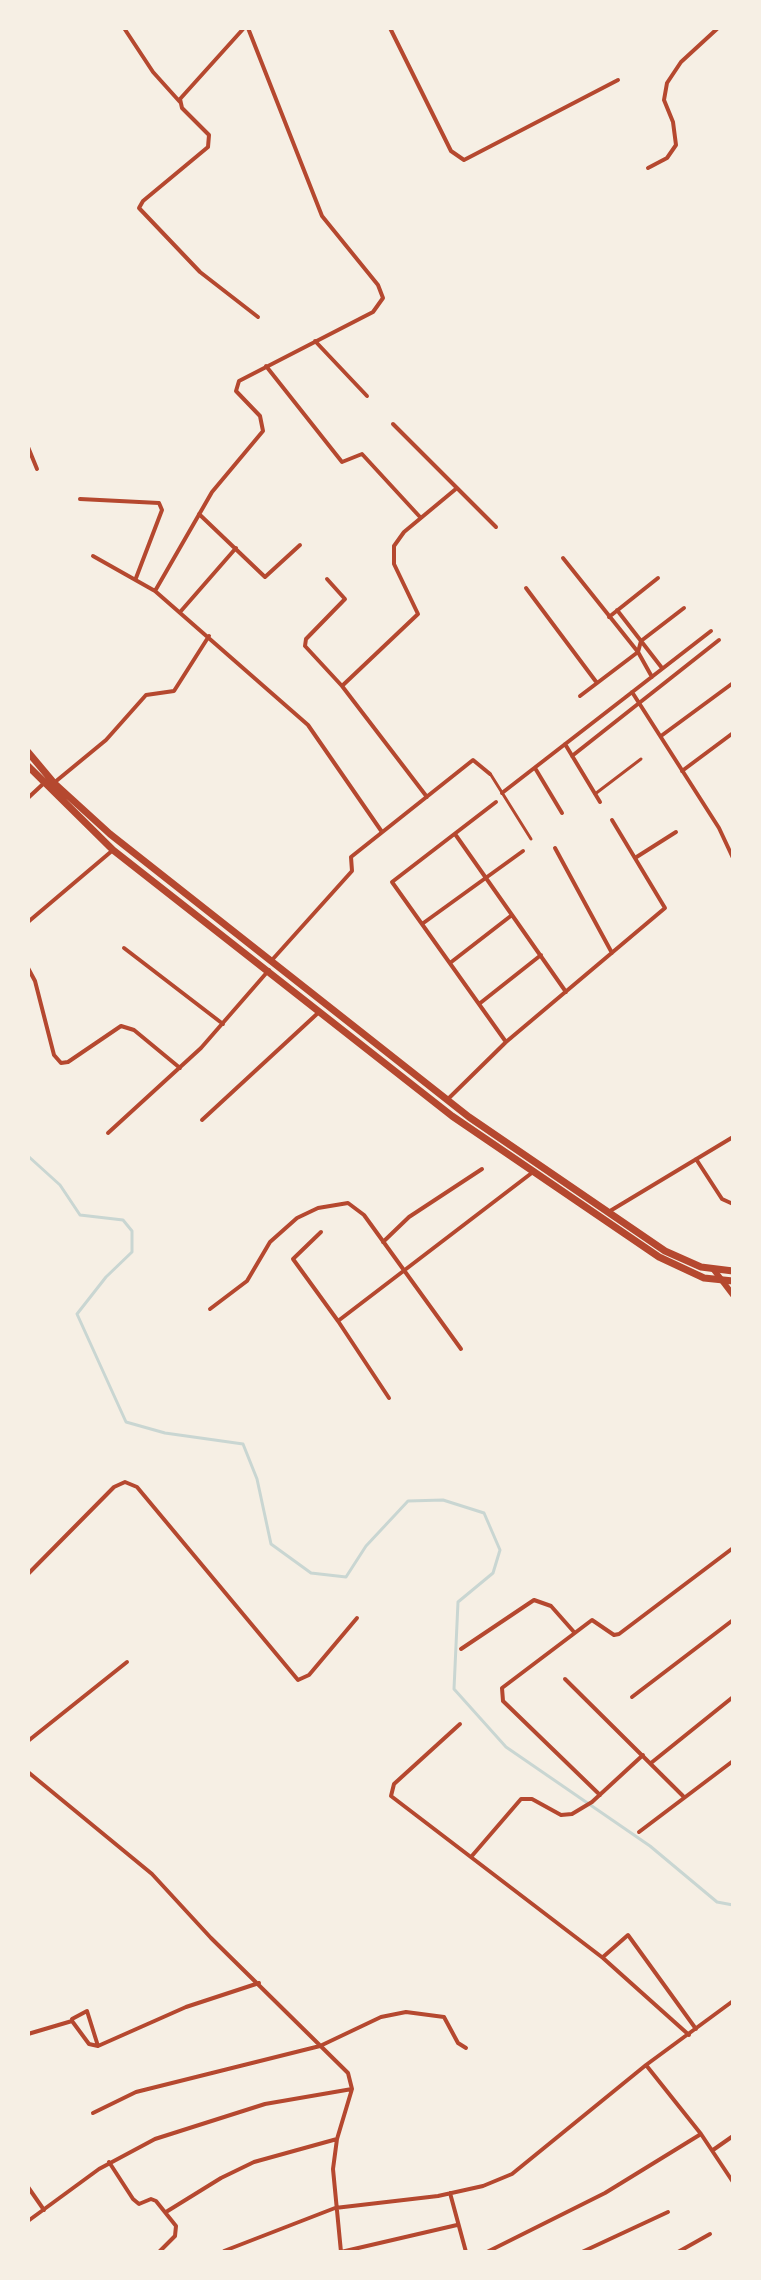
<!DOCTYPE html>
<html>
<head>
<meta charset="utf-8">
<style>
	body { margin:0 }
	#map { position:relative; width:761px; height:2280px; overflow:hidden; background:#f6efe4; font-family:Rubik,sans-serif }
	canvas { display:block }
	.frame { position:absolute; inset:0; border:30px solid #f6efe4; pointer-events:none }
</style>
</head>
<body>
<div id="map">
<canvas width="761" height="2280"></canvas>
<div class="frame"></div>
</div>
<script>
const ctx = document.querySelector('canvas').getContext('2d');
ctx.lineJoin = 'round';
function shape(rows) {
  const path = new Path2D();
  for (const r of rows) {
    path.moveTo(r[0], r[1]);
    for (let i = 2; i < r.length; i += 2) path.lineTo(r[i], r[i + 1]);
  }
  return path;
}
function strokePath(path, color, width, dash) {
  ctx.strokeStyle = color;
  ctx.lineWidth = width;
  ctx.lineCap = dash ? 'butt' : 'round';
  ctx.setLineDash(dash || []);
  ctx.stroke(path);
}
const stream = shape([
	[28,1156,60,1185,80,1215,123,1220,132,1231,132,1252,106,1277,77,1314,126,1422,165,1433,243,1444,257,1479,271,1544,311,1573,346,1577,366,1546,408,1501,443,1500,484,1513,500,1550,493,1573,458,1602,454,1689,506,1747,650,1846,717,1902,733,1905]
]);
const pedestrian = shape([
	[491,775,531,839],
	[595,794,641,759]
]);
const minor = shape([
	[124,28,153,72,180,102],
	[244,28,180,99,182,108,209,135,208,147,143,201,139,208,200,272,258,317],
	[390,28,451,151,464,160,618,80],
	[648,168,667,158,676,145,673,122,664,100,667,83,681,62,718,28],
	[315,341,367,396],
	[266,366,342,462,362,454,420,517],
	[393,424,496,527],
	[28,447,37,469],
	[80,499,159,503,162,510,136,578],
	[199,514,265,577,300,545],
	[93,556,155,591,308,725,382,832],
	[563,558,638,652],
	[327,579,345,599,306,639,305,646,342,686],
	[526,588,597,683],
	[155,591,212,492,263,431,260,416,236,391,239,381,373,312,383,298,378,285,322,216,248,28],
	[617,610,662,668],
	[181,611,236,548],
	[609,617,658,578],
	[638,652,641,641,684,608],
	[632,692,719,828,733,858],
	[580,696,638,652,652,677],
	[661,736,733,683],
	[565,744,600,802],
	[572,756,719,640],
	[535,768,562,813],
	[682,771,733,733],
	[55,782,106,740,146,695,174,691,209,636],
	[502,793,711,631],
	[427,797,342,686,418,614,394,564,394,546,404,532,457,488],
	[28,798,43,784],
	[496,802,392,882,506,1042],
	[555,848,612,953],
	[635,858,676,832],
	[512,915,566,992],
	[28,922,113,850],
	[422,924,523,851],
	[124,948,223,1024],
	[272,960,352,871,351,857,473,760,490,774],
	[450,963,512,915,455,834],
	[28,968,35,981,54,1055,61,1063,68,1062,121,1026,134,1030,180,1068],
	[479,1004,541,955],
	[448,1099,506,1042,665,908,612,820],
	[202,1120,318,1013],
	[108,1133,201,1048,269,970],
	[696,1159,722,1199,733,1204],
	[610,1211,733,1137],
	[321,1232,293,1259,338,1321],
	[383,1242,409,1217,482,1169],
	[210,1309,247,1281,270,1242,297,1218,318,1208,348,1203,364,1215,461,1349],
	[389,1398,338,1321,533,1172],
	[28,1574,114,1487,125,1482,137,1487,298,1680,309,1675,357,1618],
	[461,1649,534,1600,551,1606,574,1632],
	[565,1679,683,1796],
	[632,1697,733,1620],
	[460,1724,394,1784,391,1796,603,1958,689,2035],
	[28,1741,127,1662],
	[651,1763,733,1697],
	[28,1772,152,1874,211,1938,348,2073,352,2089,337,2139,333,2169,341,2252],
	[600,1795,503,1701,502,1688,592,1620,614,1635,619,1634,733,1548],
	[639,1832,733,1761],
	[471,1857,521,1799,532,1799,561,1815,572,1814,592,1802,643,1755],
	[603,1957,628,1935,696,2029],
	[72,2019,87,2011,98,2046],
	[28,2034,72,2021,89,2044,98,2046,186,2007,259,1983],
	[646,2065,701,2134,733,2182],
	[93,2113,136,2092,320,2046,381,2017,406,2012,444,2017,458,2043,466,2048],
	[713,2150,733,2136],
	[109,2162,133,2199,139,2204,151,2199,156,2201,176,2226,175,2236,159,2252],
	[28,2187,44,2210],
	[450,2193,466,2252],
	[166,2212,221,2178,254,2162,337,2139],
	[28,2221,99,2169,155,2139,265,2104,352,2089],
	[224,2251,335,2208,438,2196,483,2186,512,2174,646,2065,733,2001],
	[341,2252,457,2225],
	[487,2252,605,2193,701,2134],
	[582,2252,668,2212],
	[678,2252,710,2234]
]);
const secondary = shape([
	[714,1270,733,1295]
]);
const trunk = shape([
	[28,752,54,783,110,834,469,1117,665,1251,701,1267,733,1271],
	[28,766,113,850,452,1116,659,1257,704,1278,733,1281]
]);
strokePath(stream, '#c9d6d2', 3);
strokePath(pedestrian, '#b5482f', 3);
strokePath(minor, '#b5482f', 4);
strokePath(secondary, '#b5482f', 6);
strokePath(trunk, '#b5482f', 7);
</script>
</body>
</html>
